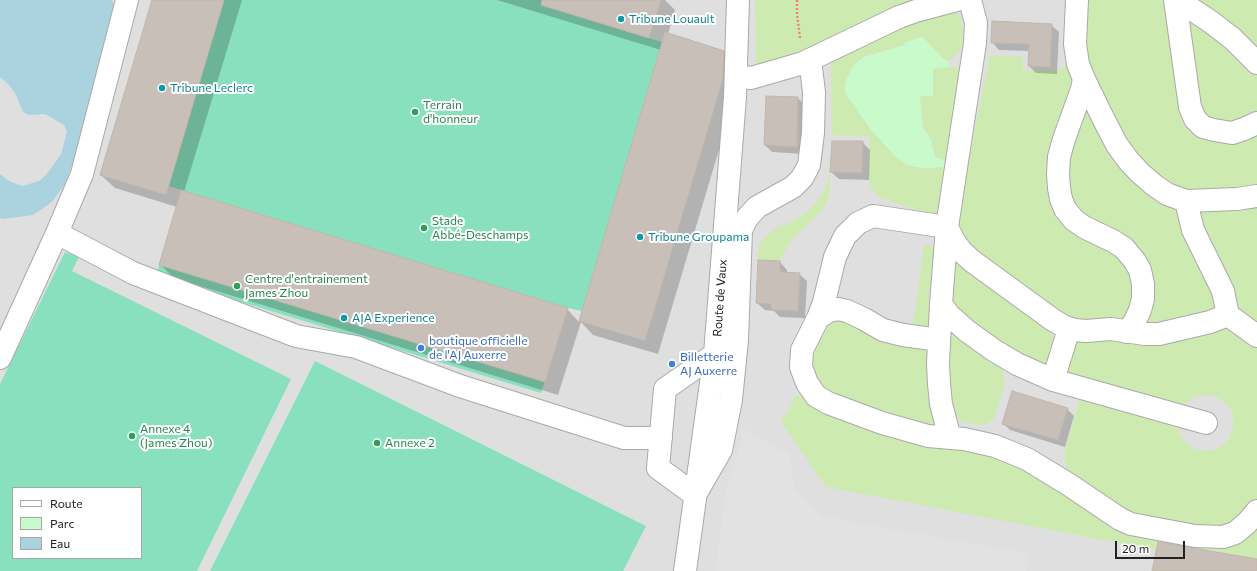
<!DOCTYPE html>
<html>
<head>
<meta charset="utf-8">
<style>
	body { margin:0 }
	#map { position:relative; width:1257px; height:571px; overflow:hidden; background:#f2efe9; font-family:Commissioner,sans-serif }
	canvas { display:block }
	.legend { position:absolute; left:12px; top:487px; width:130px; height:72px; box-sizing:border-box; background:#fff; border:1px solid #a7a7a7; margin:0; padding:5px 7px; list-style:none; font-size:12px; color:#222 }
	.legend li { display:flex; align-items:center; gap:8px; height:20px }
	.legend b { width:20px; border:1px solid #a7a7a7 }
	.scale { position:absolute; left:1115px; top:541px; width:70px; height:18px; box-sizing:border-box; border:2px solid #222; border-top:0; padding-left:5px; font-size:12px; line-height:14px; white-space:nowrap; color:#222; -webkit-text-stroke:3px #fff; paint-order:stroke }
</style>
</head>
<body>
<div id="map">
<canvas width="1257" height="571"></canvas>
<ul class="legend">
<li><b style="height:5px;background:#fff"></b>Route</li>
<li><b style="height:11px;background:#c8facc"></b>Parc</li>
<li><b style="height:11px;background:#aad3df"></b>Eau</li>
</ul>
<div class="scale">20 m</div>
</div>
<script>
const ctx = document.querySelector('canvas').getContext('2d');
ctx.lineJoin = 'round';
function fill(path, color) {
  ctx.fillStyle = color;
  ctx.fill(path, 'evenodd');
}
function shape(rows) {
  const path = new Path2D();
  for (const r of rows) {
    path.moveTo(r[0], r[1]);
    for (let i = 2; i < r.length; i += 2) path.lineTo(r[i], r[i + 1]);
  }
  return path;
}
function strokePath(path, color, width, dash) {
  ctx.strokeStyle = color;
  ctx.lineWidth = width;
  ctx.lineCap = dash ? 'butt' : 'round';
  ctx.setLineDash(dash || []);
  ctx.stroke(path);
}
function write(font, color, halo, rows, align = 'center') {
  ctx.font = font + ' Commissioner,sans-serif';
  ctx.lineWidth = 4;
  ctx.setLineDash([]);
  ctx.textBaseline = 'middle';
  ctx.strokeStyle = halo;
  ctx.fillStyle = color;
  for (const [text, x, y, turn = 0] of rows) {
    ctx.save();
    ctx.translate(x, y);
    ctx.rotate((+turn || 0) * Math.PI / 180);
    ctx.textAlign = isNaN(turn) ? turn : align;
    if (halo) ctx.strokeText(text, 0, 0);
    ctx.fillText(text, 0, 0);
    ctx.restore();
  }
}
const residential = shape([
	[0,0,1257,0,1257,571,0,571],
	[13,488,141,488,141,558,13,558]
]);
const grass = shape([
	[755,0,925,0,809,52,756,66],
	[1086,0,1160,0,1168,4,1189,123,1257,131,1257,188,1187,194,1170,187,1133,156,1085,62],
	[1195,0,1257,0,1257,52],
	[953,9,958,14,961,18,963,32,962,48,953,58,948,61,942,58,923,37,906,42,904,45,864,57,857,62,853,66,846,94,871,130,926,168,946,167,940,209,937,213,931,215,879,197,873,191,869,183,868,173,870,137,832,135,831,65,833,60,848,46],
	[1183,14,1247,62,1257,74,1257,115,1231,126,1201,116],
	[990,55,1023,57,1023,70,1057,71,1062,69,1067,64,1074,81,1054,188,1110,245,1138,284,1129,320,1076,325,975,257,958,228,957,219],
	[949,67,960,68,947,162,935,157,931,140,923,127,920,95,933,96,933,69],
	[1083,102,1180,215,1219,292,1217,310,1159,329,1145,324,1149,283,1077,216,1063,174],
	[830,172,830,193,827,201,823,209,791,240,780,261,758,260,758,250,761,242,768,234,778,227,793,221,805,214,814,205,825,189],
	[1257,203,1257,329,1237,309,1197,216,1200,210],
	[924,244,935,247,929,295,929,329,913,327],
	[952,250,1040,318,1050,332,1055,344,1050,360,1044,364,1033,363,962,318,948,295],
	[831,316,933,344,935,427,831,396,813,380,809,352],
	[1223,327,1235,329,1257,343,1257,499,1252,507,1222,529,1132,517,1072,478,1067,470,1064,455,1081,394,1178,419,1178,429,1182,438,1189,445,1197,450,1207,451,1216,449,1225,444,1230,436,1233,427,1233,417,1230,408,1223,401,1214,396,1205,395,1195,397,1187,402,1181,410,1066,377,1066,354,1072,344,1081,338],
	[958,334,1002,365,1004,377,1004,386,994,419,986,424,979,425,964,422,956,417,951,408,945,343,951,337],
	[800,395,825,409,994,452,1194,543,1257,522,1257,559,1158,542,1156,550,826,487,781,421,789,410,794,397]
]);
const park = shape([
	[923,37,942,58,948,61,949,67,933,69,933,96,920,96,923,127,931,140,935,157,947,162,946,167,926,168,915,167,906,164,896,157,871,130,846,94,845,86,847,78,853,66,857,62,864,57,904,45,906,42]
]);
const pitch = shape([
	[152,0,661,0,649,38,675,46,679,36,731,53,645,341,592,325,594,315,582,311,568,308,541,393,156,276,181,190,156,182,153,191,100,175],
	[65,252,79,257,72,271,291,379,197,571,0,571,0,384],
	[13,488,141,488,141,558,13,558],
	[315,361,646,526,623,571,210,571]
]);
const parking = shape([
	[741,427,790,455,794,488,821,516,1029,554,1026,571,715,571,725,497,741,440]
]);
const water = shape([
	[0,0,112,0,114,6,86,126,65,184,52,202,33,215,3,219,0,218,0,174,9,181,22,186,39,181,46,175,61,154,67,132,64,125,45,114,29,115,23,112,15,93,8,84,0,77]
]);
const shadow = shape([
	[153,0,242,0,184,192,567,309,579,322,661,50,497,0,665,0,675,10,668,34,723,52,737,65,736,93,658,354,593,335,581,322,558,395,174,278,160,264,177,207,115,188,101,175],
	[1051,25,1059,32,1057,74,1036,73,1029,66,1029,51,999,50,992,42],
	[798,98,805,105,804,154,772,152,765,145],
	[862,142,870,150,869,180,839,179,831,172],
	[780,262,787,270,787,273,799,274,807,281,805,318,780,317,774,311,765,310,757,303],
	[1067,409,1074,416,1065,447,1010,430,1003,423]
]);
const building = shape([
	[152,0,224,0,166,195,100,175,152,0],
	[542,0,661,0,649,38,541,5,542,0],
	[992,21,1052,24,1050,67,1028,66,1029,44,991,43,992,21],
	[665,32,724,51,723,79,645,341,579,321,665,32],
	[766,96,798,97,797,147,764,145,766,96],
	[832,141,863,141,862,173,830,172,832,141],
	[181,190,568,308,545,382,159,265,181,190],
	[758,260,780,261,780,272,800,273,798,311,771,310,771,304,756,303,758,260],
	[1012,391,1068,408,1058,440,1002,424,1012,391],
	[1158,542,1257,559,1257,571,1152,571,1158,542]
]);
const path = shape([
	[797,0,797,14,800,38]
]);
const minor = shape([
	[1077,0,1075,44,1078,64,1084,79,1103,118,1117,145,1128,160,1140,173,1154,185,1167,194,1186,201,1237,199,1257,196],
	[1175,0,1190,107,1195,119,1203,127,1214,130,1232,133,1244,129,1257,123],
	[1178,0,1211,22,1233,39,1257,63],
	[736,76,751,78,803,63,899,17,916,11,957,0],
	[1084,79,1082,89,1064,139,1059,157,1058,174,1059,188,1061,199,1065,209,1074,220,1084,227,1113,241,1124,248,1134,260,1140,270,1143,284,1143,299,1140,310,1134,323,1126,332],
	[1186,201,1193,230,1223,291,1228,315,1257,336],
	[57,233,82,174,127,0],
	[941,304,949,315,967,331,995,351,1017,364,1053,380,1206,423],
	[1228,315,1210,322,1159,334,1145,334,1111,329,1086,331,1075,330,1065,327,1053,320,972,261,962,252,954,241,947,227,873,216,858,223,845,236,835,257,824,302,818,318,802,350,801,367,807,383,816,396,828,403,882,423,928,436,964,439,995,446,1027,459,1068,484,1120,519,1131,524,1195,536,1223,537,1235,533,1247,523,1257,511],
	[818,318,829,311,838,309,847,311,864,319,883,330,903,335,939,340],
	[715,354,665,389,658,468,695,495,721,450,731,400,737,340,741,230,747,218,757,207,793,187,802,178,809,165,813,133,814,92,810,60],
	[0,358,57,233,133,273,296,336,356,347,460,386,624,438,661,438],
	[1053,380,1069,329],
	[950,438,941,404,939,384,938,363,941,304,947,227,975,43,976,23,970,0],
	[685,571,715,354,735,97,738,0]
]);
const markers = [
	[621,19,4,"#0f9aa8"],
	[162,88,4,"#0f9aa8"],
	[415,112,4,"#2e9e5b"],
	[424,228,4,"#2e9e5b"],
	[640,237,4,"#0f9aa8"],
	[237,286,4,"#2e9e5b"],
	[344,318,4,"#0f9aa8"],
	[421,348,4,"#3f7fe0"],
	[672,364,4,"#3f7fe0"],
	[132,436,4,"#2e9e5b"],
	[377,443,4,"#2e9e5b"]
];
const cultureNames = [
	["Tribune Louault",629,19],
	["Tribune Leclerc",170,88],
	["Tribune Groupama",648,237],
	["AJA Experience",352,318]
];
const leisureNames = [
	["Terrain",423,105],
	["d'honneur",423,119],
	["Stade",432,221],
	["Abbé-Deschamps",432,235],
	["Centre d'entrainement",245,279],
	["James Zhou",245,293],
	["Annexe 4",140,429],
	["(James Zhou)",140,443],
	["Annexe 2",385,443]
];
const streetNames = [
	["Route de Vaux",720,298,-86]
];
const shopNames = [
	["boutique officielle",429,341],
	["de l'AJ Auxerre",429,355],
	["Billetterie",680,357],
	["AJ Auxerre",680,371]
];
fill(residential, '#e0dfdf');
fill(grass, '#cdebb0');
fill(park, '#c8facc');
fill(pitch, '#88e0be');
fill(parking, '#e2e2e2');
fill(water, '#aad3df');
fill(shadow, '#0003');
fill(building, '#c7bfb8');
strokePath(building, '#c4b6ab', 1);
strokePath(minor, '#a9a9a9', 24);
strokePath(path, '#fa8072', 2.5, [2, 2]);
strokePath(minor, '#fff', 22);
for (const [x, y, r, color] of markers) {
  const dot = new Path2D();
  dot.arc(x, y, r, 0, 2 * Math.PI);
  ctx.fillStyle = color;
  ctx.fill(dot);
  strokePath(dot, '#fff', 1.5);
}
write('12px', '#0d838f', '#fff', cultureNames, 'left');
write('12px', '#27864d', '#fff', leisureNames, 'left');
write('12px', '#222', '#fff', streetNames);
write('12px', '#366cbe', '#fff', shopNames, 'left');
</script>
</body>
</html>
